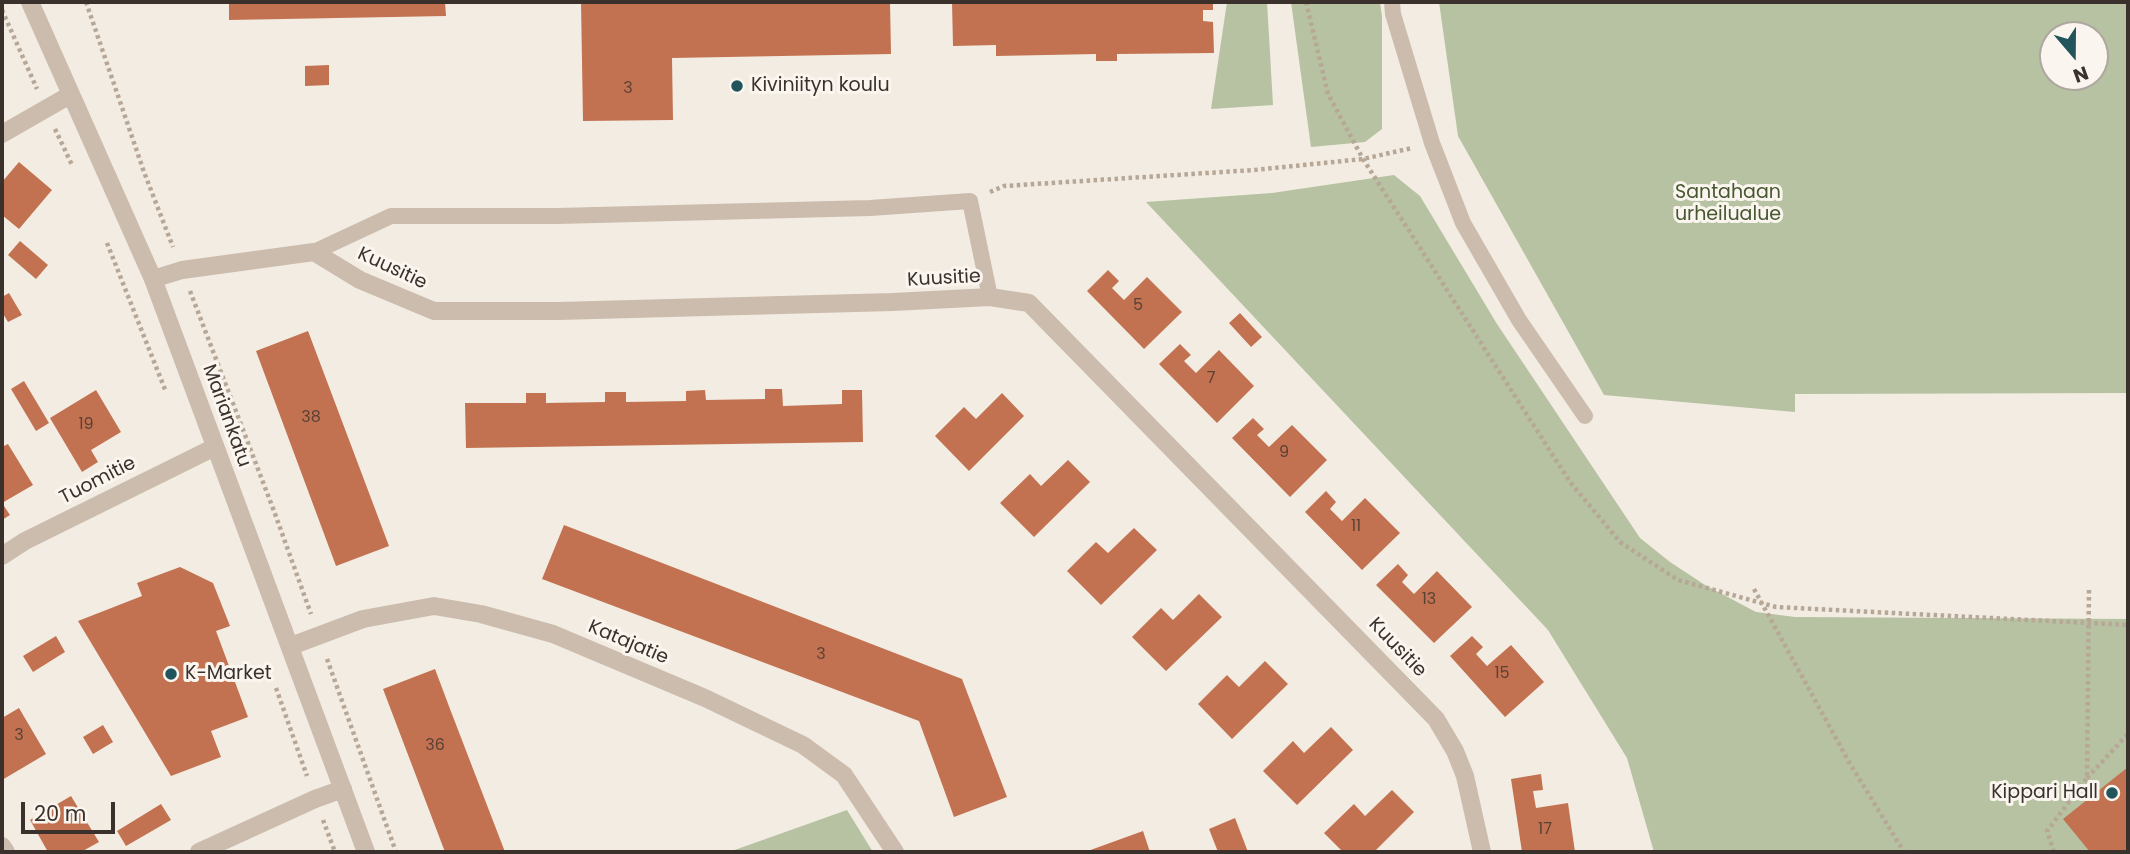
<!DOCTYPE html>
<html>
<head>
<meta charset="utf-8">
<style>
	body { margin:0 }
	#map { position:relative; width:2130px; height:854px; overflow:hidden; background:#f3ece2; font-family:Poppins,sans-serif }
	canvas { display:block }
	.frame { position:absolute; inset:0; border:4px solid #3a312c; pointer-events:none }
	.north { position:absolute; left:2039px; top:21px; width:70px; height:70px; box-sizing:border-box; background:#faf5ee; border:2px solid #ada7a0; border-radius:50%; rotate:160deg; font-size:19px; font-weight:700; line-height:28px; text-align:center; color:#3a312c }
	.north::after { content:''; display:block; margin:auto; width:24px; height:32px; background:#22545b; clip-path:polygon(50% 0,100% 100%,50% 72%,0 100%) }
	.scale { position:absolute; left:21px; top:802px; width:94px; height:32px; box-sizing:border-box; border:4px solid #3a312c; border-top:0; padding-left:9px; font-size:21px; line-height:24px; white-space:nowrap; color:#3a312c; -webkit-text-stroke:5px #faf5ee; paint-order:stroke }
</style>
</head>
<body>
<div id="map">
<canvas width="2130" height="854"></canvas>
<div class="frame"></div>
<div class="north">N</div>
<div class="scale">20 m</div>
</div>
<script>
const ctx = document.querySelector('canvas').getContext('2d');
ctx.lineJoin = 'round';
function fill(path, color) {
  ctx.fillStyle = color;
  ctx.fill(path, 'evenodd');
}
function shape(rows) {
  const path = new Path2D();
  for (const r of rows) {
    path.moveTo(r[0], r[1]);
    for (let i = 2; i < r.length; i += 2) path.lineTo(r[i], r[i + 1]);
  }
  return path;
}
function strokePath(path, color, width, dash) {
  ctx.strokeStyle = color;
  ctx.lineWidth = width;
  ctx.lineCap = dash ? 'butt' : 'round';
  ctx.setLineDash(dash || []);
  ctx.stroke(path);
}
function write(font, color, halo, rows, align = 'center') {
  ctx.font = font + ' Poppins,sans-serif';
  ctx.lineWidth = 6;
  ctx.setLineDash([]);
  ctx.textBaseline = 'middle';
  ctx.strokeStyle = halo;
  ctx.fillStyle = color;
  for (const [text, x, y, turn = 0] of rows) {
    ctx.save();
    ctx.translate(x, y);
    ctx.rotate((+turn || 0) * Math.PI / 180);
    ctx.textAlign = isNaN(turn) ? turn : align;
    if (halo) ctx.strokeText(text, 0, 0);
    ctx.fillText(text, 0, 0);
    ctx.restore();
  }
}
const green = shape([
	[1227,2,1267,2,1273,105,1211,109],
	[1291,2,1380,2,1382,17,1382,129,1365,142,1311,147],
	[1439,2,2128,2,2128,393,1795,394,1795,412,1604,395,1458,136],
	[2095,35,2095,77,2053,77,2053,35],
	[1394,175,1420,196,1497,324,1640,538,1670,562,1705,585,1756,612,1795,617,2128,619,2128,852,1654,852,1627,758,1548,630,1146,202,1272,193],
	[847,810,873,852,729,852]
]);
const building = shape([
	[229,2,445,2,446,16,229,20],
	[581,2,890,2,891,54,672,58,673,120,583,121],
	[952,2,1213,2,1213,10,1203,10,1203,21,1213,22,1214,53,1117,54,1117,61,1096,61,1096,54,996,56,996,45,953,46],
	[329,65,329,85,305,86,305,66],
	[19,162,52,190,19,229,2,215,2,182],
	[20,241,48,265,36,279,8,255],
	[1108,270,1119,281,1112,288,1124,300,1147,277,1182,312,1144,349,1087,291],
	[9,293,22,315,8,322,2,312,2,297],
	[1240,313,1262,337,1251,347,1229,323],
	[308,331,389,546,336,566,256,351],
	[1180,344,1191,355,1184,361,1196,373,1219,350,1254,386,1217,423,1159,364],
	[24,381,49,423,36,431,11,389],
	[765,389,782,389,783,406,842,404,842,390,862,390,863,442,466,448,465,403,526,403,526,393,546,393,546,403,605,402,605,392,626,392,626,402,686,401,686,391,705,390,706,400,765,399],
	[96,390,121,432,91,450,98,462,82,472,50,418],
	[1002,393,1024,416,969,471,935,436,964,407,976,419],
	[1253,418,1264,429,1257,435,1269,447,1292,425,1327,460,1290,497,1232,438],
	[8,444,33,485,2,503,10,515,2,520,2,447],
	[1068,460,1090,482,1034,537,1000,503,1030,474,1041,486],
	[1326,491,1336,502,1330,509,1342,521,1365,498,1400,533,1362,570,1305,512],
	[564,525,962,679,1007,797,954,817,919,721,542,579],
	[1134,528,1157,550,1101,605,1067,571,1096,542,1108,553],
	[1398,564,1408,575,1402,582,1414,594,1437,571,1472,607,1434,643,1376,585],
	[180,567,213,583,230,626,216,631,248,717,211,731,221,757,171,776,78,621,142,596,137,583],
	[1199,594,1222,617,1166,671,1132,637,1161,608,1173,620],
	[56,636,65,652,33,672,23,656],
	[1472,636,1483,647,1476,654,1487,666,1511,645,1544,682,1505,717,1450,656],
	[1265,661,1288,684,1232,739,1198,704,1227,675,1239,687],
	[435,669,450,709,505,852,445,852,383,689],
	[19,708,46,754,2,780,2,718],
	[103,725,113,742,93,754,83,737],
	[1331,727,1353,750,1297,805,1263,771,1293,741,1304,753],
	[2128,767,2128,852,2090,852,2063,819],
	[1541,774,1543,790,1533,791,1536,808,1568,803,1575,852,1522,852,1511,779],
	[1392,790,1414,812,1374,852,1343,852,1324,833,1354,804,1365,816],
	[71,796,99,842,81,852,48,852,30,820],
	[161,804,171,820,126,846,117,831],
	[1235,818,1248,852,1218,852,1209,829],
	[1143,831,1150,852,1085,852]
]);
const path = shape([
	[86,2,144,172,173,247],
	[1306,2,1328,94,1363,159,1570,482,1620,542,1678,580,1776,607,2128,625],
	[2,10,37,89],
	[55,129,72,165],
	[990,192,1004,186,1254,170,1363,159,1412,148],
	[107,243,166,392],
	[190,291,274,511,311,614],
	[1754,589,1849,762,1904,852],
	[327,659,396,852],
	[276,688,307,776],
	[2087,778,2128,734],
	[323,820,335,852],
	[2054,852,2047,831,2087,778,2089,589]
]);
const service = shape([
	[1392,2,1393,14,1432,143,1463,223,1519,320,1585,416],
	[314,252,391,216,557,216,870,208,970,201,990,297]
]);
const minor = shape([
	[2,134,70,95],
	[153,279,182,270,314,252,360,280,434,311,558,311,893,302,990,297,1029,303,1436,719,1455,751,1465,776,1482,852],
	[2,556,25,541,215,447],
	[291,646,363,619,434,606,481,614,553,634,705,698,803,745,844,775,895,852],
	[2,846,6,852],
	[199,852,315,799,343,789]
]);
const tertiary = shape([
	[30,2,153,279,366,852]
]);
const markers = [
	[737,86,7,"#22545b"],
	[171,674,7,"#22545b"],
	[2112,793,7,"#22545b"]
];
const numberNames = [
	["3",628,89],
	["5",1138,306],
	["7",1211,379],
	["38",311,418],
	["19",86,425],
	["9",1284,453],
	["11",1356,527],
	["13",1429,600],
	["3",821,655],
	["15",1502,674],
	["3",19,736],
	["36",435,746],
	["17",1545,830]
];
const poiNames = [
	["Kiviniityn koulu",751,86],
	["K-Market",185,674],
	["Kippari Hall",2098,793,"right"]
];
const parkNames = [
	["Santahaan",1728,193],
	["urheilualue",1728,215]
];
const streetNames = [
	["Kuusitie",392,269,25],
	["Kuusitie",944,279,-3],
	["Mariankatu",226,416,70],
	["Tuomitie",98,481,-27],
	["Katajatie",628,643,23],
	["Kuusitie",1397,648,46]
];
fill(green, '#b6c2a1');
fill(building, '#c27250');
strokePath(path, '#b7a797', 4.5, [3.5, 3.5]);
strokePath(service, '#cbbcad', 16);
strokePath(minor, '#cbbcad', 18);
strokePath(tertiary, '#cbbcad', 18);
for (const [x, y, r, color] of markers) {
  const dot = new Path2D();
  dot.arc(x, y, r, 0, 2 * Math.PI);
  ctx.fillStyle = color;
  ctx.fill(dot);
  strokePath(dot, '#faf5ee', 2.5);
}
write('16px', '#5c4135', null, numberNames);
write('19px', '#3a312c', '#faf5ee', poiNames, 'left');
write('19px', '#475830', '#faf5ee', parkNames);
write('19px', '#3a312c', '#faf5ee', streetNames);
</script>
</body>
</html>
